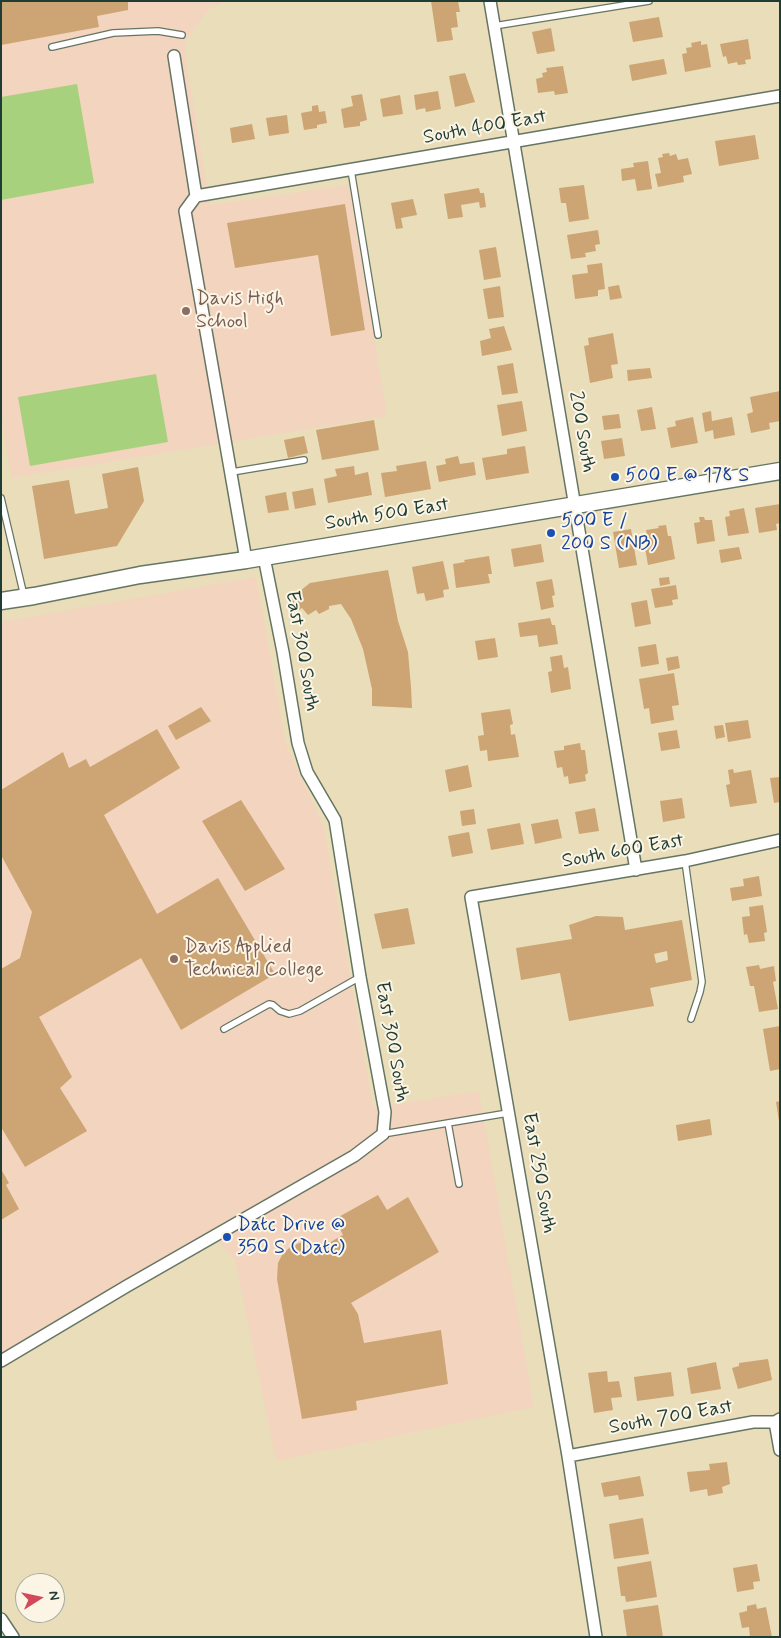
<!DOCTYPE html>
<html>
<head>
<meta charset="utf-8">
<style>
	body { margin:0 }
	#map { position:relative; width:781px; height:1638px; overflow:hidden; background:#e9deb9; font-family:Mynerve,sans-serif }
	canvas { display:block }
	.frame { position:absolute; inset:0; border:2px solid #1f3d34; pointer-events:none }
	.north { position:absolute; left:15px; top:1573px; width:50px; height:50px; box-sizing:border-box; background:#fcf5e5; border:1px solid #a4ab9e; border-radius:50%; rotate:80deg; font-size:14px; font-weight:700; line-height:20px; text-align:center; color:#1f3d34 }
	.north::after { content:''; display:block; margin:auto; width:18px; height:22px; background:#d1495b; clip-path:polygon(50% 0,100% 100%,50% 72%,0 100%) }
</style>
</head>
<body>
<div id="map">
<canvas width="781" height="1638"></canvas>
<div class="frame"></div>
<div class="north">N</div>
</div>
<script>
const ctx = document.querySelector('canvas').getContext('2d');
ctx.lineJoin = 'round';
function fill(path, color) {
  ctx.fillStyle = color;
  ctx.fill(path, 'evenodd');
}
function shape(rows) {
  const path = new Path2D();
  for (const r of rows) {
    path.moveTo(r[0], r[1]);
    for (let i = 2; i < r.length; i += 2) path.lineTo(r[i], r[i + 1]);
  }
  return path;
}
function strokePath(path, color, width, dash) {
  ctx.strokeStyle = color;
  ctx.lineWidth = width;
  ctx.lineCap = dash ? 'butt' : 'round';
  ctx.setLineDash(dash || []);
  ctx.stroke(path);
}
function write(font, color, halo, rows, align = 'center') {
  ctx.font = font + ' Mynerve,sans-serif';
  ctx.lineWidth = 4;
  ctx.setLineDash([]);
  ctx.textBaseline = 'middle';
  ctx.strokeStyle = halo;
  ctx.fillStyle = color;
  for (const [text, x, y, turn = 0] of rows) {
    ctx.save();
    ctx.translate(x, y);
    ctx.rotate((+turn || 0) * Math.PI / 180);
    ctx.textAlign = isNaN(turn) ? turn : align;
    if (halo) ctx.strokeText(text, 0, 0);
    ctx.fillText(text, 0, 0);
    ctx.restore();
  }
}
const built = shape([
	[1,1,226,1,209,9,186,40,186,60,210,205,349,185,387,416,12,478,1,420],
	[256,577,286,745,324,827,373,1108,479,1091,534,1407,276,1461,235,1260,210,1233,1,1353,1,622]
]);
const green = shape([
	[77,84,94,183,1,200,1,97],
	[156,374,168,442,30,466,18,397]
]);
const building = shape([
	[1,1,128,1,128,10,97,16,99,27,1,45],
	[431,1,458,1,460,12,456,12,458,27,451,28,453,40,437,42],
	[659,17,663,37,633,42,629,22],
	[551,28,555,51,537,54,532,32],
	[748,39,751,59,745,60,746,64,738,65,737,62,728,64,726,56,723,57,720,44],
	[701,41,701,45,707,44,711,67,685,72,682,54,687,53,686,48,692,47,691,43],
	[664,59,667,74,632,81,629,65],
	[563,66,568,93,555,95,554,91,538,93,536,79,543,77,542,73,547,72,546,68],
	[465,73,475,102,455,107,449,76],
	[438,91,441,109,426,112,425,108,416,110,414,95],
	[362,94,367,120,360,122,360,126,344,128,341,109,353,106,351,96],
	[400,95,403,114,383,117,380,99],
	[318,105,319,112,325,111,327,123,317,125,317,128,304,130,301,113,312,111,312,106],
	[287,115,289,133,269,136,266,118],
	[252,124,255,139,232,143,230,128],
	[755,135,759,159,719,166,715,141],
	[669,153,670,156,676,154,678,160,688,158,692,174,683,176,684,182,658,187,655,174,661,173,658,158,663,157,662,154],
	[648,161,652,189,637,191,635,179,622,181,621,169,634,167,633,163],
	[584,185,589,219,569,222,566,203,561,203,559,188],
	[479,188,480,193,484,193,486,207,480,208,479,202,461,205,463,217,448,219,444,194],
	[413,199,417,215,401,218,403,228,396,229,391,203],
	[345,204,365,330,331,336,318,255,235,268,227,223],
	[598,230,600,244,595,245,596,251,585,253,586,257,571,259,567,235],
	[496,247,501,277,484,280,479,250],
	[602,263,605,289,598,290,598,296,575,299,572,275,588,273,587,265],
	[619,285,622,298,610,300,608,287],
	[500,286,504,317,488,319,483,289],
	[504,326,512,350,482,356,480,341,491,338,489,329],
	[613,333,618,364,611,365,613,378,590,383,584,346,589,345,588,338],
	[513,363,518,393,502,395,497,366],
	[650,368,652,378,628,381,627,370],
	[780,391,780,421,769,423,770,429,751,433,747,414,753,412,750,397],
	[522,401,527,431,502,436,497,405],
	[652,407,656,429,641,431,637,410],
	[711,411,712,421,732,417,735,435,714,439,713,430,705,432,702,413],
	[619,414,621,428,604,430,602,416],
	[693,417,698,443,671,448,667,428,676,426,675,421],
	[374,420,379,450,322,460,316,430],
	[304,436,308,453,288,458,284,440],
	[622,438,625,456,604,459,601,441],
	[525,446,529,473,486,480,482,458,507,454,507,449],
	[458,456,460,464,474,462,476,475,439,482,436,466,446,464,445,459],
	[426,461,431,489,385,497,381,473,397,471,396,466],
	[354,466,355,475,368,472,372,495,328,503,324,479,337,476,335,469],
	[138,467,144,501,117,546,44,559,32,486,69,480,75,514,108,508,102,474],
	[313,488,316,505,295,509,292,492],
	[286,492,289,510,268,513,265,496],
	[780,504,780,523,776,524,777,530,759,533,755,508],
	[744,508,749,533,728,536,725,517,730,516,729,511],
	[699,517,704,517,705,520,712,520,715,541,697,544,694,523,700,522],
	[666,525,668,536,671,536,675,559,648,565,644,542,648,541,646,530,659,528,658,526],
	[631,529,637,565,619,568,613,532],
	[541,544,544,562,514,567,511,549],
	[739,547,742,559,721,563,719,550],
	[489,556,492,574,488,574,490,583,456,588,453,564,465,562,464,560],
	[443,561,449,589,443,590,444,597,426,601,424,593,417,594,412,567],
	[388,570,398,621,408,652,411,687,412,708,372,706,372,689,363,649,351,619,341,604,329,606,329,609,319,614,316,610,308,615,302,608,299,610,290,599,310,583],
	[669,577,670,584,660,586,659,578],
	[552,579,555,595,552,596,554,607,541,610,536,582],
	[676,585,678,599,672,600,673,605,655,608,651,589],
	[647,600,651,624,635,627,631,603],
	[550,618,552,625,555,625,558,644,539,647,537,635,520,637,518,623],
	[495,638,498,657,478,660,475,641],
	[656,644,659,664,641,667,638,647],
	[562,655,564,668,568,667,571,689,551,693,548,672,552,671,550,657],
	[678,656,680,668,668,671,666,658],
	[674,673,679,705,672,706,674,720,651,724,649,708,644,709,639,679],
	[201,707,211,721,176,740,168,726],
	[510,709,513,724,510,725,511,735,515,734,519,757,488,761,487,750,480,751,478,736,484,735,481,713],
	[748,720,751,738,728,742,725,723],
	[723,725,725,737,716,739,714,726],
	[157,729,180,768,104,815,157,914,218,878,275,974,181,1030,141,958,39,1017,72,1077,60,1088,87,1131,25,1167,1,1127,1,969,20,958,32,912,1,855,1,790,63,752,69,768,86,759,90,767],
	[677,730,680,748,661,751,658,733],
	[580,743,581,750,585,750,588,773,585,775,586,781,569,784,568,776,564,777,562,767,557,768,554,751,564,750,564,746],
	[468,765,472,787,449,792,445,770],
	[733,769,734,773,751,770,757,803,730,807,726,785,730,784,728,770],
	[780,777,780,802,774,803,770,778],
	[682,798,685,818,663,822,660,801],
	[241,800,285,869,245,891,202,821],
	[595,808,599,831,579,834,575,812],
	[474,809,476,824,462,826,460,811],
	[558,819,562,838,535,844,531,824],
	[520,823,524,844,491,850,487,829],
	[469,832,473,853,452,857,448,836],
	[759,876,762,896,732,901,730,888,744,886,743,879],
	[763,905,767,932,764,933,765,941,749,943,747,934,744,935,742,917,750,916,749,907],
	[408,908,415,944,382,949,374,914],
	[596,916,623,917,625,930,682,920,692,980,650,988,654,1006,569,1021,560,973,521,980,516,948,572,939,569,925],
	[667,951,668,960,656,963,654,954],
	[759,965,760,969,774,966,776,981,773,982,778,1009,759,1012,754,986,750,986,746,967],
	[780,1026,780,1069,770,1071,763,1029],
	[780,1101,780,1121,779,1121,776,1102],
	[710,1119,712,1135,678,1141,676,1125],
	[1,1169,9,1183,6,1185,19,1209,1,1220],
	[378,1195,387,1210,408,1197,439,1252,351,1303,358,1314,364,1343,441,1330,448,1384,356,1401,357,1410,302,1419,277,1279,278,1263,282,1255,290,1247,302,1242,304,1257,343,1235,335,1219],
	[768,1359,772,1380,738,1389,732,1368,739,1366,739,1363],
	[716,1362,721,1389,691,1394,687,1368],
	[607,1371,608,1382,619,1381,622,1397,611,1398,613,1410,594,1413,588,1373],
	[671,1372,674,1396,637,1401,634,1377],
	[727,1462,730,1484,722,1487,723,1493,708,1496,707,1489,690,1492,687,1472,710,1470,709,1464],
	[640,1476,644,1496,619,1500,618,1495,604,1497,601,1483],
	[643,1518,649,1554,614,1559,609,1524],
	[651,1561,657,1597,626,1602,625,1596,621,1596,617,1567],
	[757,1564,760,1581,753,1582,754,1589,737,1592,733,1568],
	[756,1604,757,1609,766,1607,772,1637,750,1637,749,1627,742,1628,739,1613,747,1611,747,1606],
	[658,1605,663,1637,627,1637,623,1610]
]);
const lane = shape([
	[494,26,649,1],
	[52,47,113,33,158,31,182,35],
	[351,170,378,335],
	[232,472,304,460],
	[1,498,24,596],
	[685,861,702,982,700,992,691,1019],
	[224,1029,269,1004,273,1005,280,1011,289,1014,300,1011,360,977],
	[448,1123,508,1113],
	[383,1134,448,1123,459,1184]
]);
const street = shape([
	[490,1,636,870],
	[174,56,196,196,185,211,246,560],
	[196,196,780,96],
	[1,1361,127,1286,354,1156,383,1134,385,1112,360,977,335,820,307,772,298,743,283,652,264,557],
	[775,1422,780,1450],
	[568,1456,753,1422,775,1422,780,1419],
	[1,1619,13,1637],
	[596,1637,568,1456,471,897,685,861,780,840]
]);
const secondary = shape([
	[1,601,34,596,140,575,246,560,780,471]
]);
const markers = [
	[186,311,5,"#8d6e63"],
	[615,477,5,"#1a4fb4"],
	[551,533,5,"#1a4fb4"],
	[174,959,5,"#8d6e63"],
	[227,1237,5,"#1a4fb4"]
];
const streetNames = [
	["South 400 East",485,128,-10],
	["200 South",581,432,80],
	["South 500 East",387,515,-9],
	["East 300 South",301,651,80],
	["South 600 East",623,852,-10],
	["East 300 South",391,1042,80],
	["East 250 South",538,1173,80],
	["South 700 East",671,1418,-10]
];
const educationNames = [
	["Davis High",196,300],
	["School",196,323],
	["Davis Applied",184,948],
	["Technical College",184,971]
];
const transitNames = [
	["500 E @ 178 S",625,477],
	["500 E /",561,522],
	["200 S (NB)",561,545],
	["Datc Drive @",237,1226],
	["350 S (Datc)",237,1249]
];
fill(built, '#f3d4bf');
fill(green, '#a8d17d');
fill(building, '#cda473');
strokePath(lane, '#667563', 8);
strokePath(street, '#667563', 14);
strokePath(secondary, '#667563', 19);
strokePath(lane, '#fff', 5.5);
strokePath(street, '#fff', 11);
strokePath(secondary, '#fff', 16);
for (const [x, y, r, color] of markers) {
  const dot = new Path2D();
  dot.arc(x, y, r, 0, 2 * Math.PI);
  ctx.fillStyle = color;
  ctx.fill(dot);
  strokePath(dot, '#fcf5e5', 2);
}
write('20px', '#1f3d34', '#fcf5e5', streetNames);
write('20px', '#785e54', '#fcf5e5', educationNames, 'left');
write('20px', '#164399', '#fcf5e5', transitNames, 'left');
</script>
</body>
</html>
